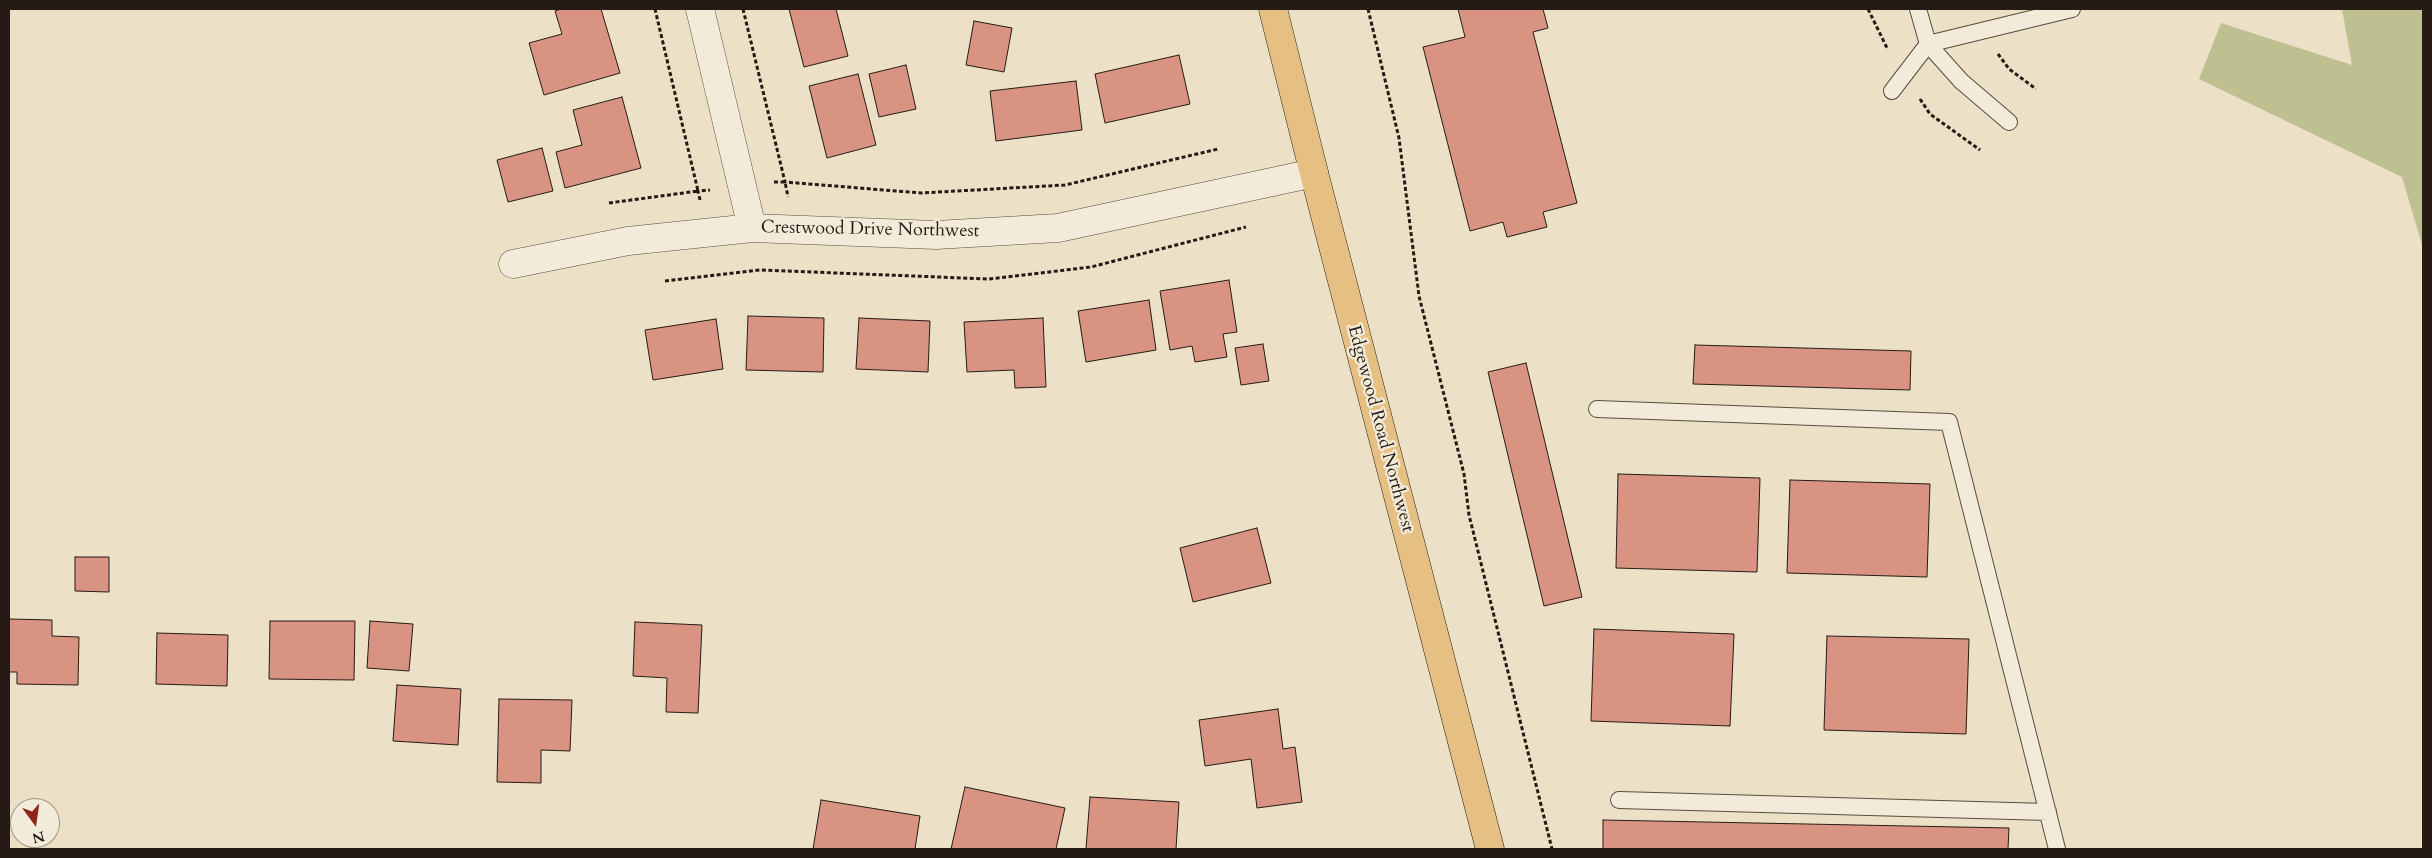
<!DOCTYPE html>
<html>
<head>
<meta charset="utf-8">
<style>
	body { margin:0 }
	#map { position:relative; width:2432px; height:858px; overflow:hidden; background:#ece0c6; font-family:Cardo,serif }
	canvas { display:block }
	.frame { position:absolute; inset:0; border:10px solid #261b14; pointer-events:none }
	.north { position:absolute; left:10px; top:798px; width:50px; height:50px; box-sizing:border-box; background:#f3ebda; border:1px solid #a1988b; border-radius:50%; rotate:166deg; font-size:14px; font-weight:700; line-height:20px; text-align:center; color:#261b14 }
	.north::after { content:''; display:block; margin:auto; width:18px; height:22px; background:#8f2418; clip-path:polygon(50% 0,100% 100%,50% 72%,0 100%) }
</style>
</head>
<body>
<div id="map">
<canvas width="2432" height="858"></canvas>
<div class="frame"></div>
<div class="north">N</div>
</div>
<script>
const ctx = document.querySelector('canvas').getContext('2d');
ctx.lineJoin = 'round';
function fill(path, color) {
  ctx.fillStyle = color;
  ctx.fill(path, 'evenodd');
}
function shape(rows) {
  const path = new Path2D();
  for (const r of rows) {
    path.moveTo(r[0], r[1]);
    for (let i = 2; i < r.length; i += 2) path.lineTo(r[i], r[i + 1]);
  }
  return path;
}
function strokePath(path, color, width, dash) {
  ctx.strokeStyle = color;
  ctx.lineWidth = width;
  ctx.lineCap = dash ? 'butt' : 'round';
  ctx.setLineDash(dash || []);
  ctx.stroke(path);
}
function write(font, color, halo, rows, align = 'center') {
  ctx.font = font + ' Cardo,serif';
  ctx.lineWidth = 4.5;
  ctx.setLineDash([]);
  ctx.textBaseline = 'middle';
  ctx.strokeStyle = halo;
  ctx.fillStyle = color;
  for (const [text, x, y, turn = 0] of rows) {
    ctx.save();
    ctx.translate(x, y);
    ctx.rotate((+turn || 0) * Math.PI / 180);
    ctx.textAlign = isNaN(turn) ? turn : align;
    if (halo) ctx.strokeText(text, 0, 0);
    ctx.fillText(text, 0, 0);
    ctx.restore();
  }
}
const green = shape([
	[2342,9,2423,9,2423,248,2402,177,2199,79,2221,23,2352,65]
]);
const building = shape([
	[561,9,601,9,620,73,544,95,529,43,562,34,555,11,561,9],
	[789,9,836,9,848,56,804,67,789,9],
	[1458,9,1543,9,1548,28,1533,32,1577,203,1543,212,1547,227,1507,237,1503,222,1470,231,1423,47,1465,37,1458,9],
	[974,21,1012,28,1004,72,966,65,974,21],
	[1179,55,1190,104,1105,123,1095,74,1179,55],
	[906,65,916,109,879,117,869,74,906,65],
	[858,74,876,145,827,158,809,86,858,74],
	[1076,81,1082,130,996,141,990,91,1076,81],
	[622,97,641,168,565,188,556,152,582,145,573,110,622,97],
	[542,148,553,191,508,202,497,160,542,148],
	[1229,280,1237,332,1223,334,1227,357,1195,362,1192,346,1170,350,1160,291,1229,280],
	[1149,300,1156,350,1086,362,1078,311,1149,300],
	[748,316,824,318,823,372,746,370,748,316],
	[859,318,930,321,928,372,856,369,859,318],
	[1043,318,1046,387,1015,388,1014,370,967,372,964,322,1043,318],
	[716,319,723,369,653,380,645,330,716,319],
	[1263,344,1269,381,1241,385,1235,348,1263,344],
	[1695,345,1911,351,1910,390,1693,384,1695,345],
	[1526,363,1582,597,1544,606,1488,372,1526,363],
	[1618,474,1760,478,1757,572,1616,568,1618,474],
	[1790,480,1930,484,1927,577,1787,573,1790,480],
	[1257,528,1271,583,1193,602,1180,548,1257,528],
	[75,557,109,557,109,592,75,591,75,557],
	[9,619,52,620,52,636,79,637,78,685,17,684,17,672,9,672,9,619],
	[270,621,355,621,354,680,269,679,270,621],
	[370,621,413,624,409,671,367,668,370,621],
	[635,622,702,625,698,713,666,712,667,678,633,676,635,622],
	[1594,629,1734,634,1730,726,1591,721,1594,629],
	[157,633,228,635,227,686,156,684,157,633],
	[1827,636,1969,639,1966,734,1824,730,1827,636],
	[397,685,461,689,458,745,393,741,397,685],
	[499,699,572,700,570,751,541,750,541,783,497,782,499,699],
	[1278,709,1283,749,1295,747,1302,802,1257,808,1251,759,1205,766,1199,720,1278,709],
	[965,787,1065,808,1056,849,951,849,965,787],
	[1090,797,1179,802,1176,849,1086,849,1090,797],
	[821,800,920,816,915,849,813,849,821,800],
	[1603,820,2009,828,2008,849,1603,849,1603,820]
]);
const path = shape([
	[743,9,785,182,921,193,1065,185,1218,149],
	[1368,9,1399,138,1419,296,1464,474,1469,515,1552,849],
	[1868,9,1888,50],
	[1998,54,2009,69,2036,89],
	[1920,99,1930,114,1980,150],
	[774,182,785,182,788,197],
	[700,200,698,191,710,190],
	[609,203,698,191,655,9],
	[665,281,760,270,989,279,1091,267,1246,227]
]);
const lane = shape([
	[1918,9,1928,44,1961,81,2009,122],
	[1892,91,1928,44,2072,9],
	[1597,409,1949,422,2057,849],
	[1619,800,2048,812]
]);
const street = shape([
	[700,9,752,228],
	[513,264,628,241,752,228,936,235,1058,228,1314,173]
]);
const primary = shape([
	[1273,9,1314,173,1490,849]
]);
const streetNames = [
	["Crestwood Drive Northwest",870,230,1],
	["Edgewood Road Northwest",1380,429,75]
];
fill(green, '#bec091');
fill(building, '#d89383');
strokePath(building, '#261b14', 1);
strokePath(lane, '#584c40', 18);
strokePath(street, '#584c40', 29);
strokePath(primary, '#261b14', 29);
strokePath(path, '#261b14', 3, [4, 2.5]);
strokePath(lane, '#f3ebda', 16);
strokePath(street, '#f3ebda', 28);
strokePath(primary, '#e6c083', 28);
write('18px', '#261b14', '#f3ebda', streetNames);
</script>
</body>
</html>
